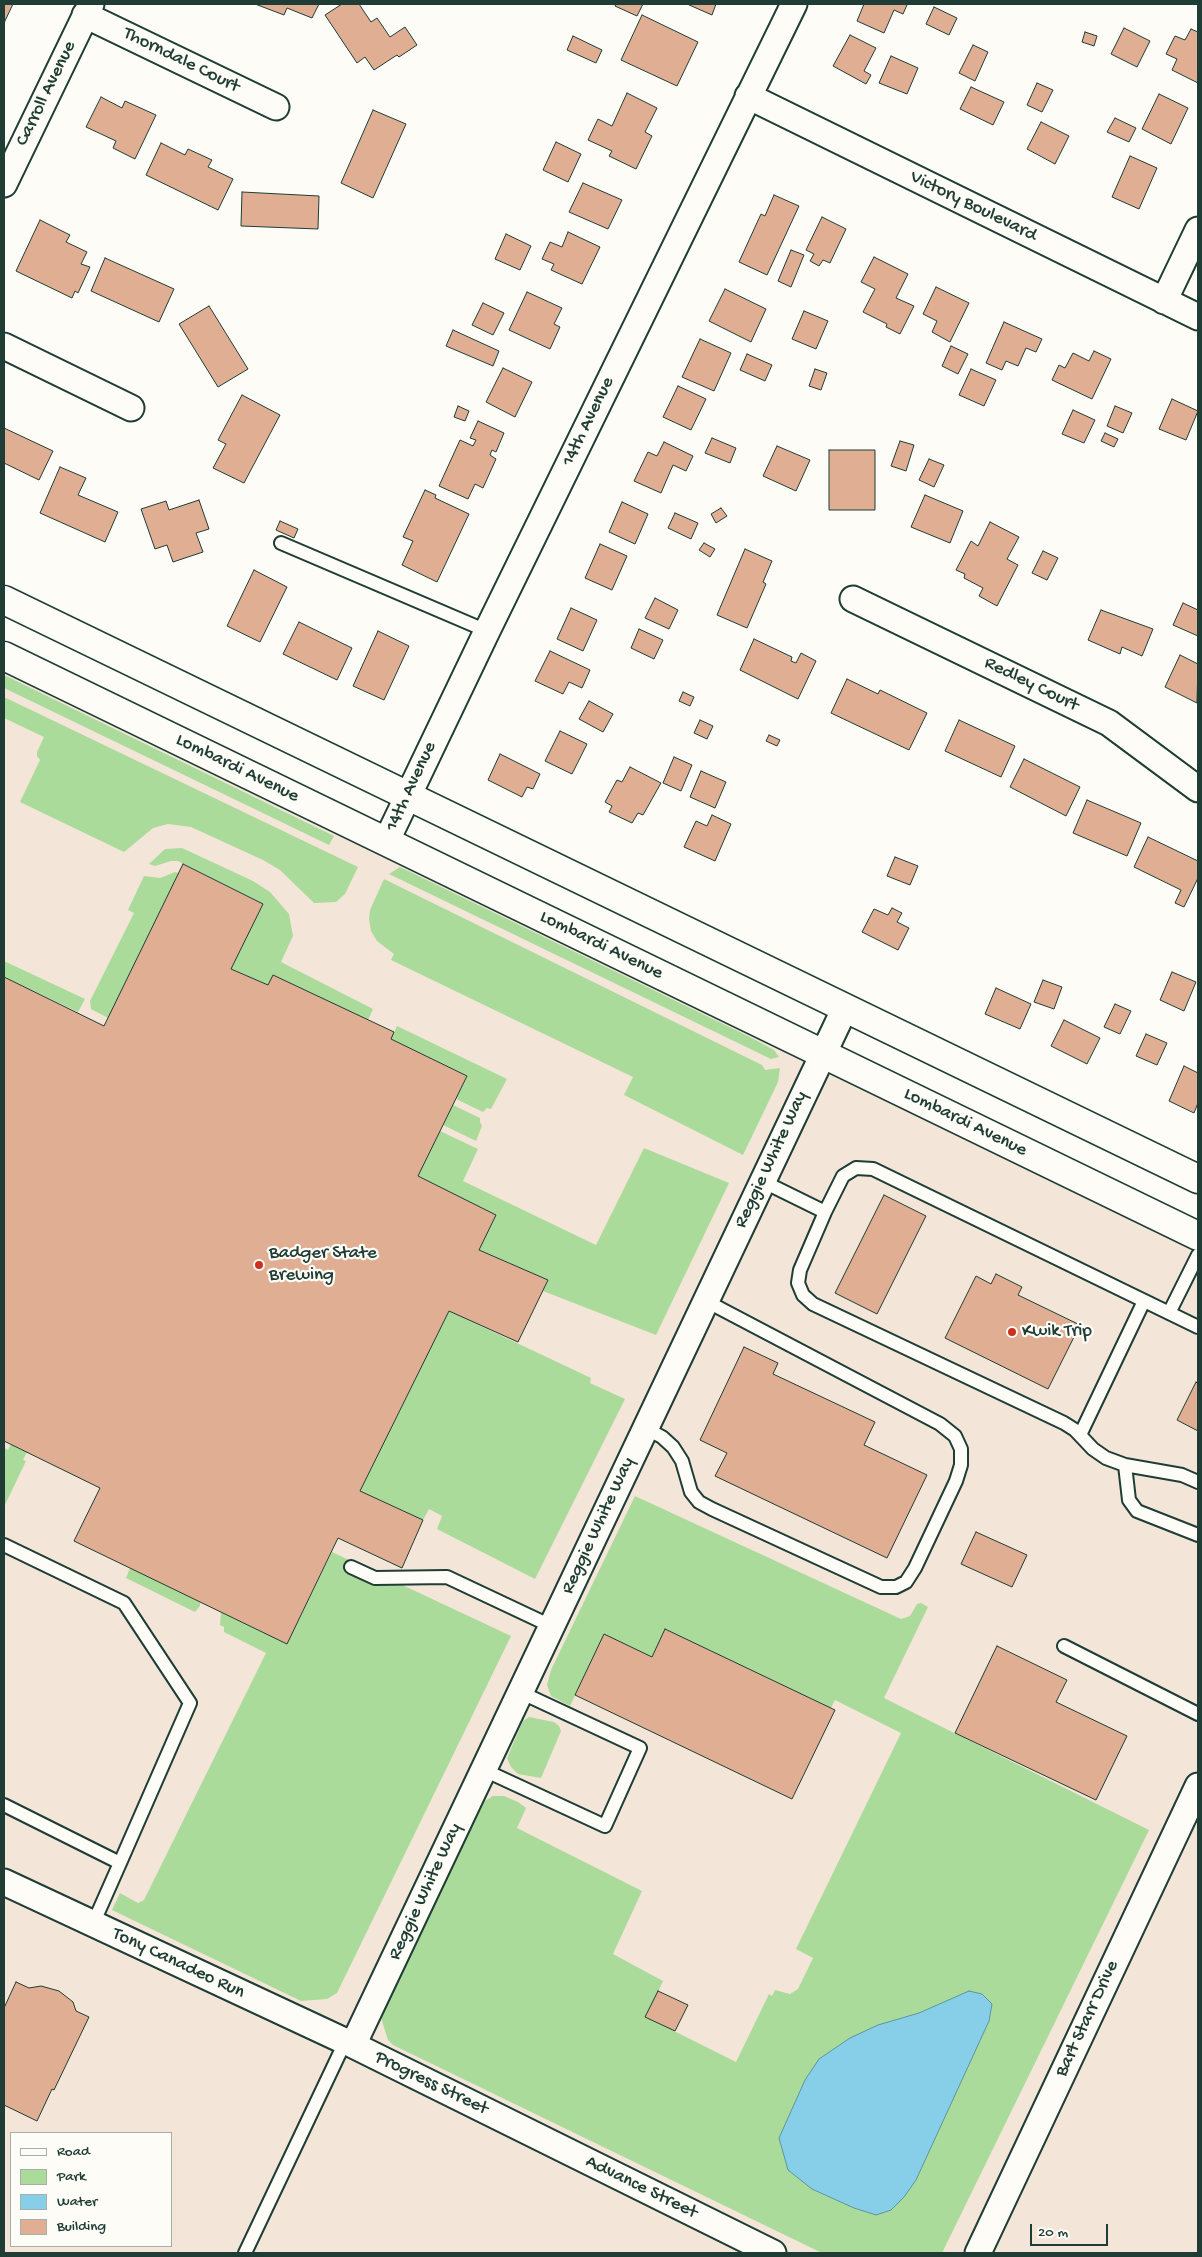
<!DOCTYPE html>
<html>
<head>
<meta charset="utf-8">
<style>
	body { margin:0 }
	#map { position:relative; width:1202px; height:2257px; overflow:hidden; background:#fdfcf7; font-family:"Gochi Hand",sans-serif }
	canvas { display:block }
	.frame { position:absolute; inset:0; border:5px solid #1f3d34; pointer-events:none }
	.legend { position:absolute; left:10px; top:2132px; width:162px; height:115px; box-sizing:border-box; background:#fdfcf7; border:1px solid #a4b0a9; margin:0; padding:6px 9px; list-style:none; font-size:15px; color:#1f3d34 }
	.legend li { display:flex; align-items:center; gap:10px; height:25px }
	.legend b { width:25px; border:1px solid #a4b0a9 }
	.scale { position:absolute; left:1030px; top:2224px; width:78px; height:22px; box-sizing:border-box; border:2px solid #1f3d34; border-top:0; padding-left:6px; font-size:15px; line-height:18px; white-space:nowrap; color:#1f3d34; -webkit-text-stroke:4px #fdfcf7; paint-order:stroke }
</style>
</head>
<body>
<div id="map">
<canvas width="1202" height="2257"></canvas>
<div class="frame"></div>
<ul class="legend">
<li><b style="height:6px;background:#fdfcf7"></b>Road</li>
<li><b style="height:14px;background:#abdb9a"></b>Park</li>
<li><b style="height:14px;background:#87cfe8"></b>Water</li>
<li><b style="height:14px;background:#e0ae93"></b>Building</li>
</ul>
<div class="scale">20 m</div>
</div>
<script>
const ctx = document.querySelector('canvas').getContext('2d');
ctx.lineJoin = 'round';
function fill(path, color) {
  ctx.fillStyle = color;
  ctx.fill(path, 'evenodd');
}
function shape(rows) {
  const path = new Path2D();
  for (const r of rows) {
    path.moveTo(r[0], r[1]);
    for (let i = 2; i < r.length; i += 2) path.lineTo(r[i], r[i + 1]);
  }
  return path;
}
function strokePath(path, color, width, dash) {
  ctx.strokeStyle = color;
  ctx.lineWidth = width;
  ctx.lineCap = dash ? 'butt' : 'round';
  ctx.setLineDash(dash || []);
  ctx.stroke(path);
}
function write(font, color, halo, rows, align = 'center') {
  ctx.font = font + ' "Gochi Hand",sans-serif';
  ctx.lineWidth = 4.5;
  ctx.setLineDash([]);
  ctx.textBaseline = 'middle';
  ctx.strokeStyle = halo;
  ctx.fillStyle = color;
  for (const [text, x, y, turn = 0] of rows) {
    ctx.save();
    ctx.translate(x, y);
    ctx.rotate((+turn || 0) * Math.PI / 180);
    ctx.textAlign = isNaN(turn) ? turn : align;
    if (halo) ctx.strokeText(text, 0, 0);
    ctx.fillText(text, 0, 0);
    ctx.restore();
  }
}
const built = shape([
	[4,656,1198,1236,1198,2253,4,2253],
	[11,2133,171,2133,171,2246,11,2246]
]);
const green = shape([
	[4,675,334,836,329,845,4,688],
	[4,697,358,867,345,894,336,902,314,903,280,870,263,860,191,827,168,824,153,828,124,852,20,802,40,760,37,756,37,752,44,737,4,718],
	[182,848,253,881,270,892,289,914,293,936,281,962,373,1009,368,1020,268,985,231,969,263,904,178,861,171,861,155,866,149,864,165,849],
	[400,867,750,1037,774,1050,779,1057,771,1059,389,874],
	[175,872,179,873,108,1018,91,1009,90,1001,134,913,128,910,144,876,160,878],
	[384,879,762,1065,765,1070,780,1068,778,1082,743,1155,624,1095,633,1077,391,960,394,954,377,941,371,931,369,919,370,910],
	[4,961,85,999,78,1012,4,977],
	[397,1026,507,1079,491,1109,487,1108,483,1112,456,1099,467,1076,391,1039],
	[453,1105,480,1118,480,1122,482,1126,476,1141,443,1125],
	[440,1131,478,1149,463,1181,596,1245,644,1148,729,1183,656,1335,543,1291,548,1280,479,1250,495,1215,418,1176],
	[449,1311,591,1378,590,1383,625,1399,535,1579,437,1529,442,1516,429,1509,423,1520,360,1491],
	[11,1444,27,1452,23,1460,26,1461,4,1507,4,1448,8,1450],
	[635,1496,901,1619,910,1616,917,1604,921,1603,928,1607,884,1698,1149,1830,942,2253,822,2253,393,2045,388,2040,382,2021,382,2012,387,2000,485,1801,493,1796,504,1796,518,1802,526,1808,517,1828,642,1891,613,1954,663,1981,646,2017,736,2062,769,1994,772,1996,775,1990,790,1994,798,1989,813,1958,796,1949,901,1733,835,1700,831,1708,652,1657,604,1635,570,1706,551,1696,547,1685,551,1670],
	[332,1552,511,1636,337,1993,327,1999,301,2001,112,1910,120,1893,138,1903,144,1900,266,1653,224,1632,224,1627,220,1625,221,1612,287,1644],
	[130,1568,200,1602,200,1606,195,1612,126,1578],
	[529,1717,554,1722,559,1726,561,1731,541,1778,518,1774,511,1767,507,1758,523,1721]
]);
const water = shape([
	[969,1991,982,1994,992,2004,989,2021,916,2180,904,2197,891,2210,876,2215,854,2208,812,2189,788,2170,779,2138,805,2080,819,2059,850,2038,878,2025,919,2013,969,1991]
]);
const building = shape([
	[4,4,13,4,4,23,4,4],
	[255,4,319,4,312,18,287,8,284,15,255,4],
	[342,4,359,4,371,22,377,18,390,37,405,27,417,45,399,57,397,55,374,70,365,57,357,63,325,15,342,4],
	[616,4,643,4,637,16,615,6,616,4],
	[687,4,716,4,712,15,687,4],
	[864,4,905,4,907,5,903,14,894,10,884,33,857,21,864,4],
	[934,7,957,18,949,35,926,24,934,7],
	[642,15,698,42,677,86,621,60,642,15],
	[1124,28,1150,41,1137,67,1111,54,1124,28],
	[1191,29,1198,32,1198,83,1172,70,1177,59,1166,54,1175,36,1185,40,1191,29],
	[1085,32,1097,36,1094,46,1082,42,1085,32],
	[850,35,876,48,864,71,871,75,866,84,833,66,850,35],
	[573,36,602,50,596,63,567,50,573,36],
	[973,45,988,52,975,81,959,73,973,45],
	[891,56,918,68,907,94,879,83,891,56],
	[1037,83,1053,90,1042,112,1027,105,1037,83],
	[971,87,1004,102,993,125,960,109,971,87],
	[627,93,657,108,645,132,652,136,636,169,609,156,612,151,588,140,598,119,612,126,627,93],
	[1159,94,1188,108,1171,144,1142,129,1159,94],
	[101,97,122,108,125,101,156,115,135,159,113,148,116,141,86,127,101,97],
	[373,110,406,124,373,198,341,183,373,110],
	[1115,118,1136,128,1129,142,1107,132,1115,118],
	[1041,122,1069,136,1055,164,1027,149,1041,122],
	[556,142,581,154,568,182,543,170,556,142],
	[161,143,185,155,188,149,212,160,208,167,233,179,218,210,146,175,161,143],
	[1130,156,1157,168,1139,209,1112,197,1130,156],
	[583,183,622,200,608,229,569,212,583,183],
	[242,192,319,196,318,229,241,226,242,192],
	[774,195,799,206,767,275,739,262,761,214,765,216,774,195],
	[822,217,846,229,830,263,823,260,819,266,810,261,814,254,806,250,822,217],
	[40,220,70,235,66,242,87,252,81,264,90,267,78,293,75,291,72,298,16,271,40,220],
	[568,232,600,247,582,284,551,270,554,264,542,259,550,242,562,247,568,232],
	[506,234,531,246,520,270,495,259,506,234],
	[791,250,804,255,791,287,778,281,791,250],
	[874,257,908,274,896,298,914,306,900,334,886,327,887,324,863,312,875,289,861,282,874,257],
	[105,258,174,289,159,322,91,291,105,258],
	[936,287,969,303,950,342,932,332,937,321,923,314,936,287],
	[725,289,766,309,751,342,709,321,725,289],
	[527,292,562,308,554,324,560,327,550,349,509,330,527,292],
	[483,303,504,313,493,335,472,325,483,303],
	[209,306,248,369,218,387,179,324,209,306],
	[804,311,828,321,816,349,792,339,804,311],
	[1004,322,1042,339,1036,352,1026,348,1018,366,1006,361,1002,370,986,363,1004,322],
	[453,330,499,351,493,366,446,346,453,330],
	[700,339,731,353,714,391,682,377,700,339],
	[951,346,968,354,958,374,942,366,951,346],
	[1094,351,1111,359,1092,399,1052,380,1059,365,1065,368,1073,353,1089,361,1094,351],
	[747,354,772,365,765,381,740,370,747,354],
	[503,368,532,382,515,417,486,402,503,368],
	[815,369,827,373,821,390,809,386,815,369],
	[971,369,996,380,984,406,959,395,971,369],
	[678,386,706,399,691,430,663,417,678,386],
	[242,395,280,415,244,483,213,468,226,444,218,440,242,395],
	[1172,399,1198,411,1186,440,1159,429,1172,399],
	[458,406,469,411,465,421,454,417,458,406],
	[1115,406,1132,413,1123,433,1107,426,1115,406],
	[1073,410,1095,420,1084,443,1062,434,1073,410],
	[478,421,504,433,496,452,492,450,490,455,496,459,483,488,475,484,468,499,439,486,460,440,473,446,476,440,470,438,478,421],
	[4,428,53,451,39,480,4,463,4,428],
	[1105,433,1118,439,1114,447,1101,441,1105,433],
	[712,438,736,448,730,463,705,453,712,438],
	[900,441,914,445,906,471,891,466,900,441],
	[664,442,693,456,686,471,673,465,661,493,634,481,648,452,657,456,664,442],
	[777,446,810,460,796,491,763,476,777,446],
	[829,450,875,450,875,510,829,510,829,450],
	[929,459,944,465,934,487,919,480,929,459],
	[60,467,86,478,78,495,118,512,105,542,40,513,60,467],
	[425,490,436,495,435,498,469,514,437,582,402,565,413,541,403,537,425,490],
	[925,495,963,511,950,543,911,527,925,495],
	[199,500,209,529,196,533,203,552,173,562,167,545,155,549,141,509,166,501,169,510,199,500],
	[622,502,648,514,635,544,609,532,622,502],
	[721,508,727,516,716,523,711,514,721,508],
	[675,513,698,523,691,539,668,528,675,513],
	[280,521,298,529,294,538,276,530,280,521],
	[990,522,1019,537,1007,559,1018,565,997,606,979,596,983,588,964,578,965,574,956,570,971,541,978,546,990,522],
	[704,543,715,549,710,557,699,550,704,543],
	[600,544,627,556,612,590,585,578,600,544],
	[745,549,772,561,763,582,766,584,747,628,717,615,745,549],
	[1043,551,1058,558,1047,580,1032,573,1043,551],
	[254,570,287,587,260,642,227,626,254,570],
	[655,598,678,610,669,629,645,618,655,598],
	[1183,603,1198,610,1198,636,1173,625,1183,603],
	[571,608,597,620,583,651,557,639,571,608],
	[1101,610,1153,629,1142,656,1122,647,1120,654,1088,640,1101,610],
	[299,622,352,648,337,680,283,654,299,622],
	[639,629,663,640,654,659,631,648,639,629],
	[378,631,409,646,384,700,353,686,378,631],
	[754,639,792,657,791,661,796,663,801,653,816,661,798,699,740,670,754,639],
	[550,651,590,670,582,688,569,682,563,694,535,681,550,651],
	[1180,655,1198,664,1197,703,1165,687,1180,655],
	[847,679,878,694,880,690,927,713,909,750,831,713,847,679],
	[683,692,694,697,690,706,679,701,683,692],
	[589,701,613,714,603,732,579,719,589,701],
	[700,720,713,726,707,739,694,733,700,720],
	[959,720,1015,746,1001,777,945,751,959,720],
	[560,731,587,744,572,774,545,761,560,731],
	[769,735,780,740,777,746,766,741,769,735],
	[500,754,540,774,533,789,527,787,522,797,488,780,500,754],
	[674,757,692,765,681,791,663,783,674,757],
	[1024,759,1080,787,1066,816,1010,787,1024,759],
	[630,767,661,783,643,815,638,813,632,823,609,812,612,806,605,802,617,780,622,782,630,767],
	[701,771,726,782,715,808,690,797,701,771],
	[1087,800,1141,823,1127,856,1073,833,1087,800],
	[712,815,731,824,715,861,684,847,696,821,707,826,712,815],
	[1148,837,1198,861,1198,878,1184,907,1175,903,1181,890,1134,867,1148,837],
	[895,857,918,866,910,885,887,876,895,857],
	[183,864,263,904,231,969,268,985,273,975,394,1032,391,1039,467,1076,418,1176,496,1215,479,1250,548,1280,518,1342,449,1311,360,1491,423,1520,402,1568,338,1538,287,1644,74,1541,100,1488,4,1441,4,977,104,1026,183,864],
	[892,908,902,913,897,922,909,928,898,950,862,932,874,909,888,915,892,908],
	[1172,972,1196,982,1184,1011,1160,1000,1172,972],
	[1043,980,1062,987,1054,1009,1034,1002,1043,980],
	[996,988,1031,1004,1020,1029,985,1014,996,988],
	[1115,1004,1131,1011,1120,1034,1104,1027,1115,1004],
	[1064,1020,1100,1038,1087,1064,1051,1046,1064,1020],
	[1146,1034,1167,1043,1157,1065,1136,1056,1146,1034],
	[1184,1066,1198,1073,1198,1103,1194,1113,1169,1101,1184,1066],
	[884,1195,926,1216,877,1314,835,1293,884,1195],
	[996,1274,1022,1287,1018,1295,1080,1325,1048,1389,945,1338,976,1276,991,1284,996,1274],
	[744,1347,778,1363,773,1374,875,1422,864,1445,927,1475,887,1558,715,1476,727,1453,700,1440,744,1347],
	[1196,1382,1198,1384,1198,1431,1177,1420,1196,1382],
	[976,1532,1027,1555,1012,1587,961,1564,976,1532],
	[665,1629,835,1710,792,1799,575,1695,604,1634,652,1657,665,1629],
	[997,1646,1067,1680,1056,1702,1127,1736,1096,1800,955,1733,997,1646],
	[16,1982,29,1988,41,1986,59,1991,73,2002,76,2011,89,2017,54,2090,52,2089,37,2121,4,2105,4,2008,16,1982],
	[658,1991,688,2005,675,2031,645,2017,658,1991]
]);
const lane = shape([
	[281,543,487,631],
	[762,1181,825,1212,843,1176,856,1168,873,1169,1198,1327],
	[825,1212,800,1270,798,1283,803,1295,813,1304,1064,1423,1075,1430,1093,1449,1106,1458,1125,1465,1182,1475,1198,1482],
	[1169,1313,1198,1255],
	[645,1428,662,1437,673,1447,682,1461,691,1492,699,1502,712,1509,881,1587,896,1587,906,1582,915,1568,956,1481,961,1465,961,1449,955,1436,940,1424,706,1301],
	[1080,1435,1144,1301],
	[1125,1465,1129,1500,1137,1511,1198,1535],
	[4,1545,124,1603,190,1703,120,1863],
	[351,1567,375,1578,447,1577,551,1626],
	[1064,1646,1198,1714],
	[484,1770,605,1826,640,1748,520,1692],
	[4,1805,120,1863,93,1924],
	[245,2253,345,2042]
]);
const street = shape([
	[85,15,276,107],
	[748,96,1198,317],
	[4,184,91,4],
	[1164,301,1198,230],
	[4,346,131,408],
	[853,599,1109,723,1198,789],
	[386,842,487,631,794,4],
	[4,1882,353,2045,773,2253],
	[353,2045,845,1008],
	[978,2253,1198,1786]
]);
const secondary = shape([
	[4,600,1198,1179],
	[4,656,1198,1236]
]);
const markers = [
	[259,1265,5,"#c8321e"],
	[1012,1332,5,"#c8321e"]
];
const streetNames = [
	["Thorndale Court",181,61,26],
	["Carroll Avenue",47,94,-64],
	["Victory Boulevard",973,207,26],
	["14th Avenue",589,422,-64],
	["Redley Court",1031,685,26],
	["Lombardi Avenue",237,769,26],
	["14th Avenue",412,787,-65],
	["Lombardi Avenue",601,946,26],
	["Lombardi Avenue",965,1123,26],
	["Reggie White Way",772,1160,-65],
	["Reggie White Way",599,1526,-65],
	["Reggie White Way",426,1892,-65],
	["Tony Canadeo Run",178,1964,25],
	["Bart Starr Drive",1088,2019,-65],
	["Progress Street",431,2084,26],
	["Advance Street",641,2188,26]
];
const poiNames = [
	["Badger State",269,1254],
	["Brewing",269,1276],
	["Kwik Trip",1022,1332]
];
fill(built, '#f4e5d9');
fill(green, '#abdb9a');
fill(water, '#87cfe8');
strokePath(water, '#5d95a0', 1);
fill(building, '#e0ae93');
strokePath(building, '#1f3d34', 1);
strokePath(lane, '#1f3d34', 16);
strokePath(street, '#1f3d34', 29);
strokePath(secondary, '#1f3d34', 31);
strokePath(lane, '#fdfcf7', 12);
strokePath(street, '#fdfcf7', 25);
strokePath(secondary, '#fdfcf7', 28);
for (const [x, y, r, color] of markers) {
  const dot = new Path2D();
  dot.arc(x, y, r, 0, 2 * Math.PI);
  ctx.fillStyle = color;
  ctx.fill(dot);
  strokePath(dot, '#fdfcf7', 2);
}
write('19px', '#1f3d34', '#fdfcf7', streetNames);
write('19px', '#1f3d34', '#fdfcf7', poiNames, 'left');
</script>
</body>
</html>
